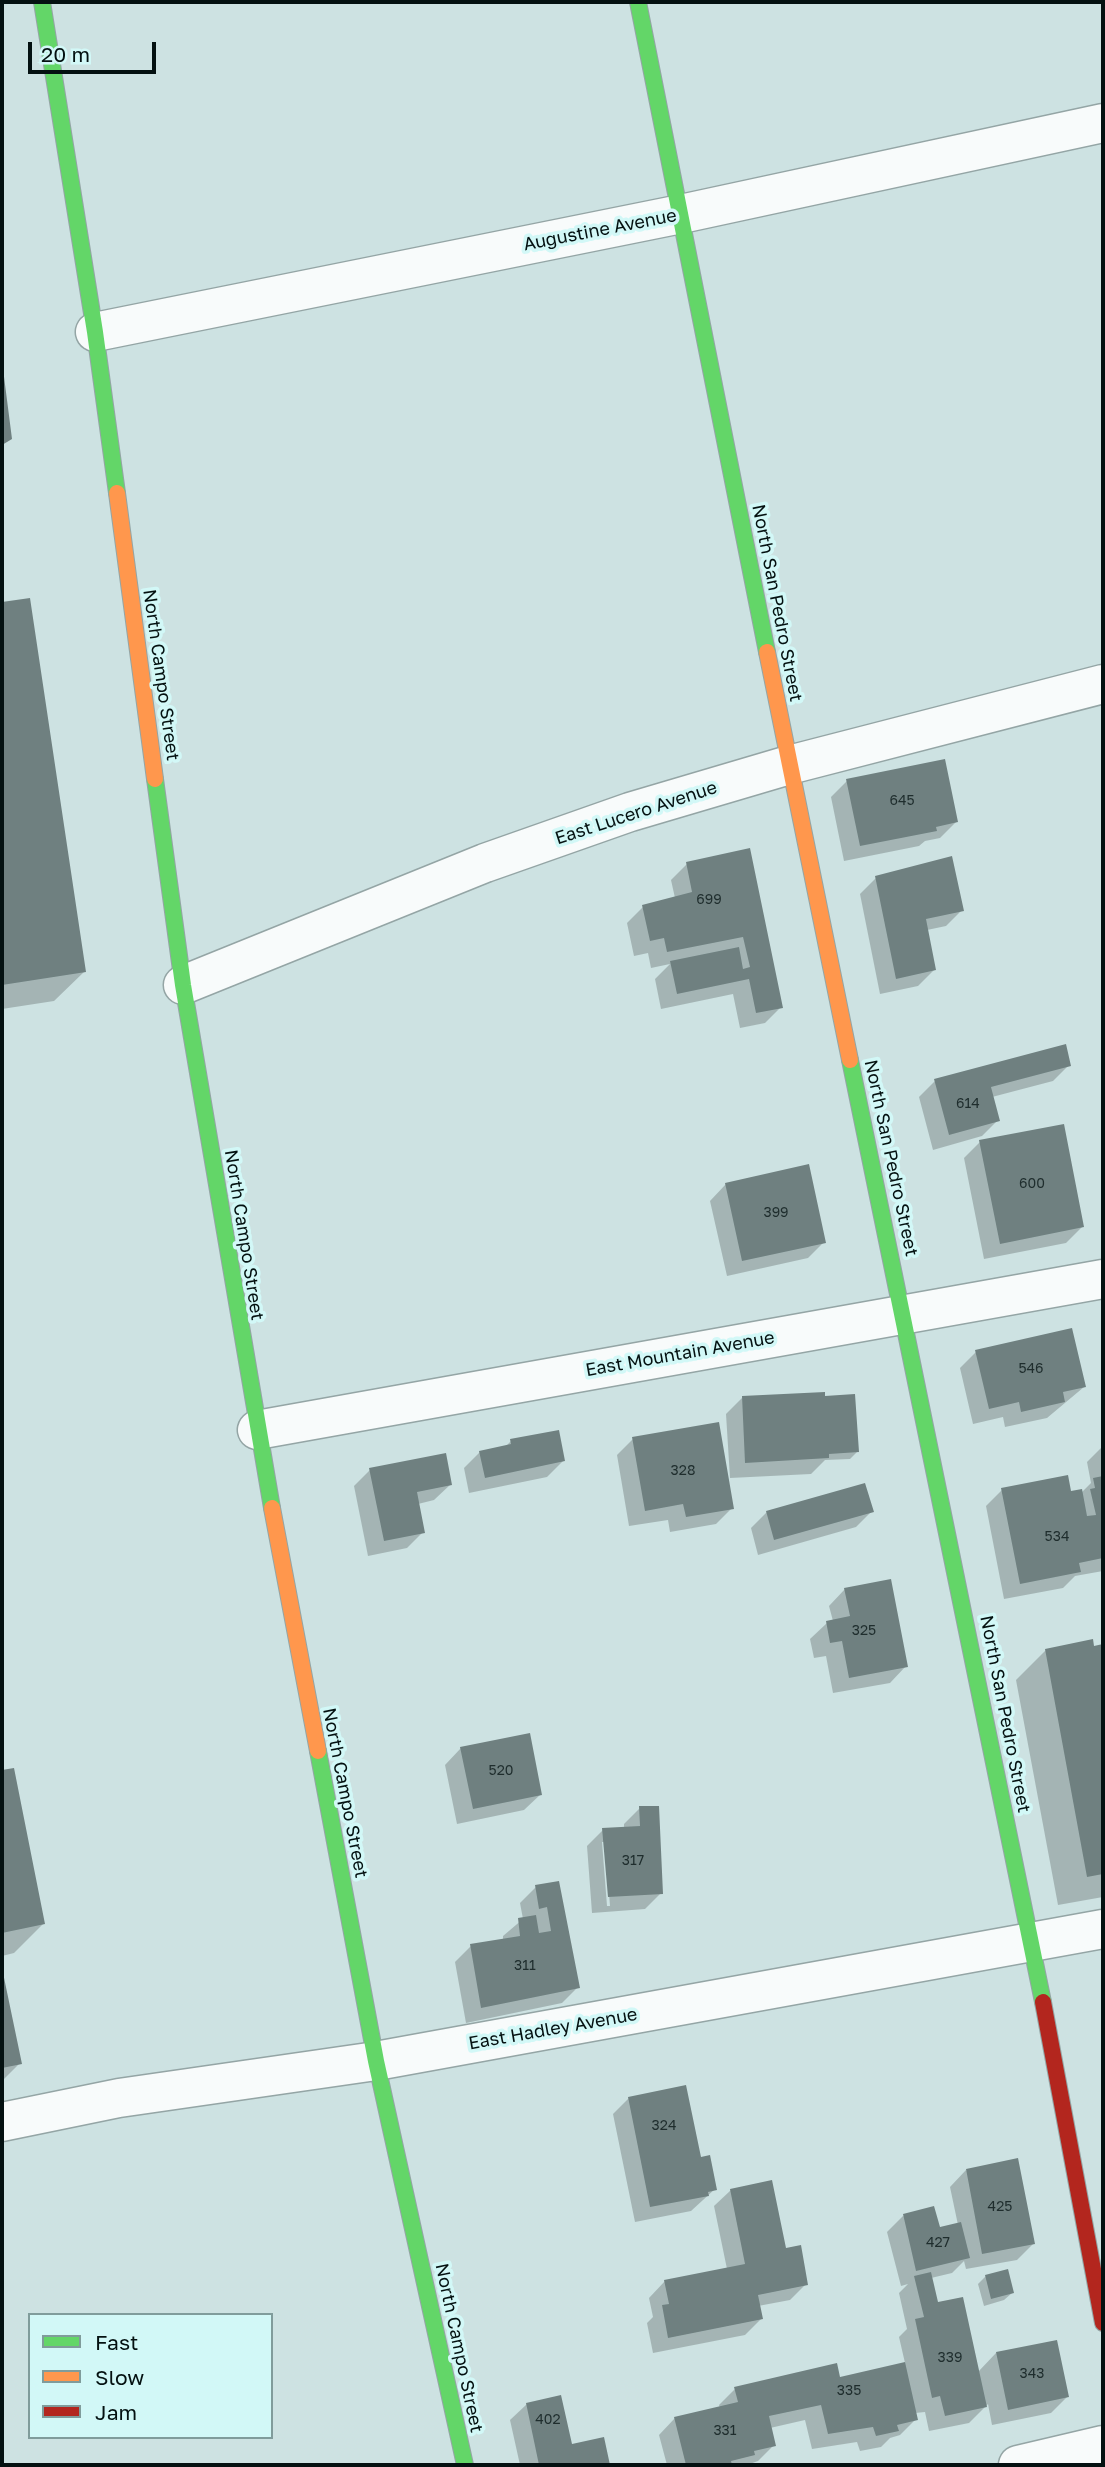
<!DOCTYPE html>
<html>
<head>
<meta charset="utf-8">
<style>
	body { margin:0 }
	#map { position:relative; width:1105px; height:2467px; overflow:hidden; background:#cde2e2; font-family:"Golos Text",sans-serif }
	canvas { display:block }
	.frame { position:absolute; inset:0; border:4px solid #041111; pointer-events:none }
	.legend { position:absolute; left:28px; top:2313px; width:245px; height:126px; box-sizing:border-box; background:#d2f8f7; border:2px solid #809c9b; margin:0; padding:9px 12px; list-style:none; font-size:21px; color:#041111 }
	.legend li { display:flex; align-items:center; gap:14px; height:35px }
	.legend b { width:35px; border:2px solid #809c9b }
	.scale { position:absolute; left:28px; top:42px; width:128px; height:32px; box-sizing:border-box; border:4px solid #041111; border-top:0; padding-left:9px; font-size:21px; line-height:24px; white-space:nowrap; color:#041111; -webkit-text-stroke:5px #d2f8f7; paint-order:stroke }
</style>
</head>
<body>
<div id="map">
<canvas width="1105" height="2467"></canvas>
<div class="frame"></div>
<ul class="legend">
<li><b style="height:9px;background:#63d668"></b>Fast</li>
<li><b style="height:9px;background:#ff974d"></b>Slow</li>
<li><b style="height:9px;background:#b3261e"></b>Jam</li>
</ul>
<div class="scale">20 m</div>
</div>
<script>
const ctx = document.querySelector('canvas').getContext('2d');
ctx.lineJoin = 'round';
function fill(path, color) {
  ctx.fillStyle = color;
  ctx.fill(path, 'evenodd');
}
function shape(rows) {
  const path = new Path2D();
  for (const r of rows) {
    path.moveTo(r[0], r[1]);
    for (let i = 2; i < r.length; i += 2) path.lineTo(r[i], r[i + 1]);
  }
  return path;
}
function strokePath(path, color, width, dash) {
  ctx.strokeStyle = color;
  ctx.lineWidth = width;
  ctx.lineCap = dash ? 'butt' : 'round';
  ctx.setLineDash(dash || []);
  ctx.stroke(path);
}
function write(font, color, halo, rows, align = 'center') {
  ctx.font = font + ' "Golos Text",sans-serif';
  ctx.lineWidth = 7;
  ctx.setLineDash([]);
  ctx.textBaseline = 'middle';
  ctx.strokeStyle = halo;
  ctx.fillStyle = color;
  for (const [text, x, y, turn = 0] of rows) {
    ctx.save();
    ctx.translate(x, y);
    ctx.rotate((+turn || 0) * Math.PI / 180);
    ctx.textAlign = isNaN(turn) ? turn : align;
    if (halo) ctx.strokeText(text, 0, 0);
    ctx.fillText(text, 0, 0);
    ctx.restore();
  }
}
const shadow = shape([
	[28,600,84,972,54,1001,2,1009,2,603],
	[847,781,956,822,940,838,925,841,919,846,844,861,831,797],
	[749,850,781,1007,765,1023,740,1028,733,994,661,1009,655,979,670,964,651,968,648,953,634,956,627,923,643,907,675,898,671,880,687,864],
	[876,878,962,910,946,926,927,930,934,970,918,986,880,994,860,894],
	[1069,1065,1053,1081,992,1097,998,1120,982,1136,933,1150,919,1097,935,1081],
	[980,1142,1082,1227,1066,1243,984,1259,964,1158],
	[726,1184,824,1242,808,1258,727,1276,710,1201],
	[976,1352,1084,1387,1047,1418,1005,1427,1003,1417,973,1424,960,1368],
	[742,1398,858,1451,850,1459,825,1460,811,1474,730,1478,726,1414],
	[633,1439,732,1508,716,1524,670,1532,668,1520,629,1526,617,1455],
	[511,1441,563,1461,547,1477,469,1493,464,1468,480,1452,504,1448],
	[1103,1446,1103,1571,1075,1576,1063,1588,1004,1599,986,1506,1002,1490,1081,1493,1091,1483,1087,1462],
	[370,1470,451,1484,434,1500,418,1504,423,1532,407,1548,368,1556,354,1486],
	[872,1511,856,1527,758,1555,751,1528,767,1512],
	[845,1589,906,1666,890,1683,833,1693,826,1656,814,1658,810,1639,827,1623,833,1621,829,1606],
	[1103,1646,1103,1897,1058,1905,1016,1680,1046,1650],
	[461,1748,541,1794,524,1810,457,1824,445,1765],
	[12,1770,43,1924,14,1953,2,1956,2,1772],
	[640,1808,661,1893,645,1909,592,1913,587,1846,603,1830,624,1829,624,1824],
	[602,1842,605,1842,610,1906,607,1906],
	[557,1883,578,1987,562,2003,466,2023,455,1962,471,1946,503,1940,503,1936,523,1919,520,1903,536,1887],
	[2,1971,20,2063,2,2081],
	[629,2098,699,2159,715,2189,691,2211,635,2222,613,2114],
	[966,2170,1033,2244,1017,2260,966,2269,964,2261,952,2273,931,2278,937,2304,978,2372,996,2353,1067,2397,1051,2413,992,2425,988,2404,969,2423,929,2431,925,2412,915,2413,916,2419,900,2435,890,2438,881,2447,860,2451,857,2442,812,2449,805,2420,770,2428,774,2445,758,2461,747,2465,667,2465,659,2435,675,2418,720,2408,719,2405,735,2389,839,2379,905,2363,899,2337,907,2329,899,2293,908,2284,901,2286,887,2232,903,2216,938,2230,958,2225,950,2187],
	[731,2190,784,2250,806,2284,790,2300,758,2306,761,2319,745,2335,653,2353,647,2323,653,2317,649,2298,665,2281,727,2269,714,2206],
	[986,2276,1012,2293,1004,2300,984,2306,978,2284],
	[527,2404,570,2447,603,2439,609,2465,520,2465,510,2420]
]);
const building = shape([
	[2,361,12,439,2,445],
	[30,598,86,972,2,985,2,602],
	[945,759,958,822,936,827,937,831,860,846,846,779],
	[750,848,783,1008,756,1013,749,979,677,994,670,961,739,947,743,969,750,967,743,937,667,952,664,938,650,941,642,905,692,892,686,862],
	[952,856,964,911,926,919,936,970,896,979,875,876],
	[1066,1044,1071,1066,991,1087,1000,1121,949,1135,934,1079],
	[1064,1124,1084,1227,1000,1244,979,1140],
	[809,1164,826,1243,742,1261,725,1183],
	[1072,1328,1086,1387,1063,1392,1065,1402,1021,1412,1019,1402,989,1409,975,1350],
	[825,1392,825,1396,855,1394,859,1452,829,1454,829,1458,745,1463,742,1396],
	[719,1422,734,1509,686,1517,683,1504,645,1511,632,1437],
	[559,1430,565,1461,485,1478,479,1451,511,1444,510,1439],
	[446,1453,452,1485,417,1492,425,1533,384,1541,369,1468],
	[1068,1475,1071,1491,1082,1489,1087,1516,1096,1515,1090,1489,1095,1488,1093,1478,1103,1476,1103,1558,1079,1563,1081,1572,1020,1584,1001,1488],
	[865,1483,874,1512,774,1540,766,1511],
	[891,1579,908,1667,849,1678,842,1641,830,1643,826,1621,850,1616,844,1588],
	[1093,1639,1094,1646,1103,1644,1103,1874,1087,1877,1045,1649],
	[530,1733,542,1795,473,1809,460,1747],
	[14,1768,45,1924,2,1933,2,1770],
	[639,1806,659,1806,663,1894,608,1897,602,1828,640,1826],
	[559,1881,580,1988,481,2008,470,1944,520,1936,518,1918,536,1915,539,1933,551,1931,547,1907,539,1909,535,1885],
	[2,1968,22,2064,2,2068],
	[686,2085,701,2157,710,2155,717,2190,708,2192,709,2196,650,2207,628,2097],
	[1018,2158,1035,2244,982,2254,966,2169],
	[772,2180,786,2248,801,2245,808,2285,758,2295,763,2319,668,2338,662,2305,669,2304,664,2280,745,2264,730,2189],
	[934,2206,940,2227,961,2222,970,2258,916,2271,903,2214],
	[1008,2269,1014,2293,991,2299,985,2275],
	[931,2272,938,2302,963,2297,987,2407,945,2416,940,2396,932,2398,915,2319,924,2317,914,2276],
	[1057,2340,1069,2397,1008,2410,996,2352],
	[905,2362,918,2420,897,2425,899,2431,876,2436,873,2427,828,2434,821,2405,769,2416,776,2446,754,2451,755,2455,731,2461,732,2465,686,2465,674,2417,738,2402,734,2387,837,2363,840,2377],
	[561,2395,572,2444,604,2437,610,2465,539,2465,526,2403]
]);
const street = shape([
	[95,332,681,214,1103,123],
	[183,985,485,863,630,812,789,765,1103,684],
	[257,1430,1103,1279],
	[2,2122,119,2098,376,2061,1103,1929],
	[1018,2465,1103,2445]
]);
const fast = shape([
	[42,2,95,332,117,493],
	[638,2,767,652],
	[155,779,183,985,272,1508],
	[850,1060,1043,2002],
	[318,1751,376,2061,465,2465]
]);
const slow = shape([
	[117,493,155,779],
	[767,652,850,1060],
	[272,1508,318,1751]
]);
const jam = shape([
	[1043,2002,1103,2323]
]);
const numberNames = [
	["645",902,801],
	["699",709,900],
	["614",968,1104],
	["600",1032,1184],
	["399",776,1213],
	["546",1031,1369],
	["328",683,1471],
	["534",1057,1537],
	["325",864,1631],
	["520",501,1771],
	["317",633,1861],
	["311",525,1966],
	["324",664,2126],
	["425",1000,2207],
	["427",938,2243],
	["339",950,2358],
	["343",1032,2374],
	["335",849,2391],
	["402",548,2420],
	["331",725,2431]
];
const streetNames = [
	["Augustine Avenue",600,230,-11],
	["North San Pedro Street",777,603,79],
	["North Campo Street",161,675,82],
	["East Lucero Avenue",636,813,-18],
	["North San Pedro Street",891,1158,78],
	["North Campo Street",244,1235,81],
	["East Mountain Avenue",680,1354,-10],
	["North San Pedro Street",1005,1714,79],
	["North Campo Street",345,1793,79],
	["East Hadley Avenue",553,2029,-10],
	["North Campo Street",459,2348,78]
];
fill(shadow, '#0003');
fill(building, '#6f8080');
strokePath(street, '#94a5a5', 41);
strokePath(fast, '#94a5a5', 18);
strokePath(slow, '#94a5a5', 18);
strokePath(jam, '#94a5a5', 18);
strokePath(street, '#f8fbfb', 38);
strokePath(fast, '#63d668', 16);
strokePath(slow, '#ff974d', 16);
strokePath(jam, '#b3261e', 16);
write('14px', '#1f2d2d', null, numberNames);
write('18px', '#041111', '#d2f8f7', streetNames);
</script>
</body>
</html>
